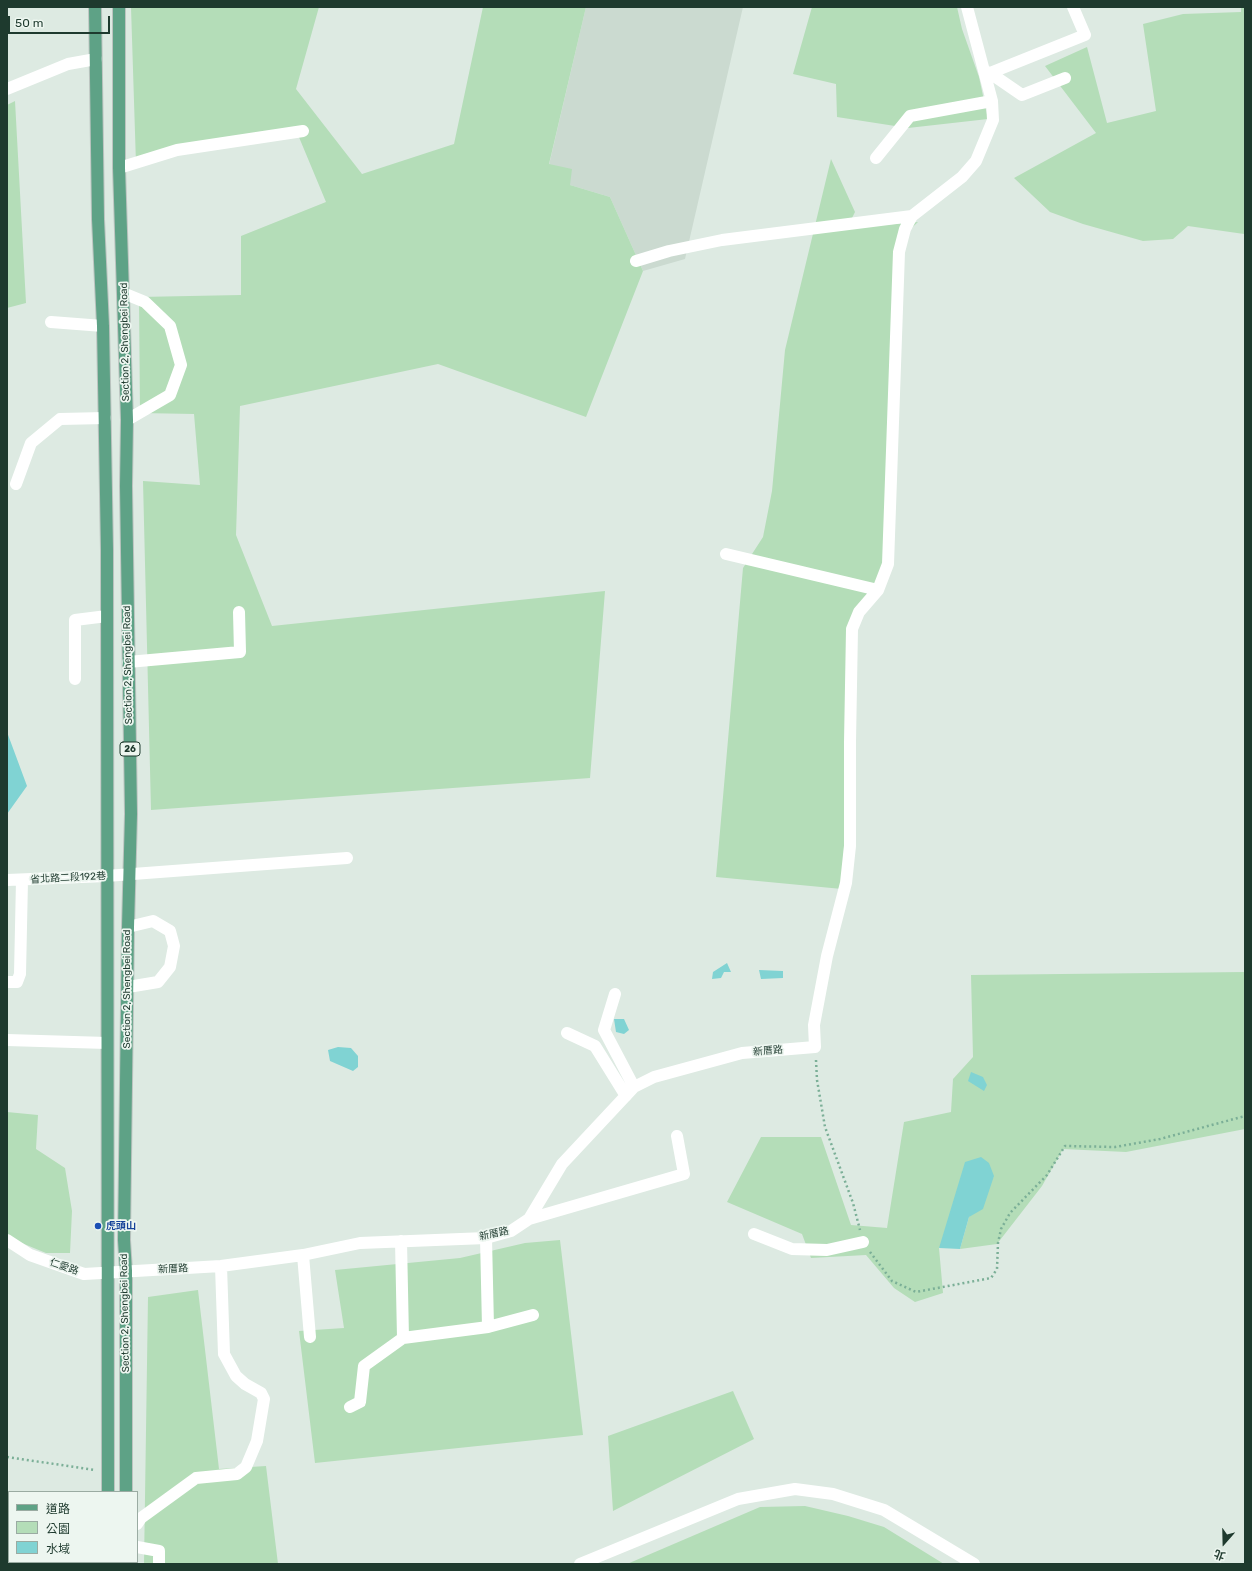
<!DOCTYPE html>
<html>
<head>
<meta charset="utf-8">
<style>
	body { margin:0 }
	#map { position:relative; width:1252px; height:1571px; overflow:hidden; background:#ddeae2; font-family:Rubik,"Noto Sans TC",sans-serif }
	canvas { display:block }
	.frame { position:absolute; inset:0; border:8px solid #1e3a2e; pointer-events:none }
	.legend { position:absolute; left:8px; top:1491px; width:130px; height:72px; box-sizing:border-box; background:#edf6f0; border:1px solid #9aaba2; margin:0; padding:5px 7px; list-style:none; font-size:12px; color:#1e3a2e }
	.legend li { display:flex; align-items:center; gap:8px; height:20px }
	.legend b { width:20px; border:1px solid #9aaba2 }
	.north { position:absolute; left:1204px; top:1523px; width:40px; height:40px; -webkit-text-stroke:3px #edf6f0; paint-order:stroke; rotate:200deg; font-size:11px; font-weight:700; line-height:16px; text-align:center; color:#1e3a2e }
	.north::after { content:''; display:block; margin:auto; width:14px; height:18px; background:#1e3a2e; clip-path:polygon(50% 0,100% 100%,50% 72%,0 100%) }
	.scale { position:absolute; left:8px; top:16px; width:102px; height:18px; box-sizing:border-box; border:2px solid #1e3a2e; border-top:0; padding-left:5px; font-size:12px; line-height:14px; white-space:nowrap; color:#1e3a2e; -webkit-text-stroke:3px #edf6f0; paint-order:stroke }
</style>
</head>
<body>
<div id="map">
<canvas width="1252" height="1571"></canvas>
<div class="frame"></div>
<ul class="legend">
<li><b style="height:5px;background:#5ea286"></b>道路</li>
<li><b style="height:11px;background:#b4ddb8"></b>公園</li>
<li><b style="height:11px;background:#80d3d3"></b>水域</li>
</ul>
<div class="north">北</div>
<div class="scale">50 m</div>
</div>
<script>
const ctx = document.querySelector('canvas').getContext('2d');
ctx.lineJoin = 'round';
function fill(path, color) {
  ctx.fillStyle = color;
  ctx.fill(path, 'evenodd');
}
function shape(rows) {
  const path = new Path2D();
  for (const r of rows) {
    path.moveTo(r[0], r[1]);
    for (let i = 2; i < r.length; i += 2) path.lineTo(r[i], r[i + 1]);
  }
  return path;
}
function strokePath(path, color, width, dash) {
  ctx.strokeStyle = color;
  ctx.lineWidth = width;
  ctx.lineCap = dash ? 'butt' : 'round';
  ctx.setLineDash(dash || []);
  ctx.stroke(path);
}
function write(font, color, halo, rows, align = 'center') {
  ctx.font = font + ' Rubik,"Noto Sans TC",sans-serif';
  ctx.lineWidth = 3.5;
  ctx.setLineDash([]);
  ctx.textBaseline = 'middle';
  ctx.strokeStyle = halo;
  ctx.fillStyle = color;
  for (const [text, x, y, turn = 0] of rows) {
    ctx.save();
    ctx.translate(x, y);
    ctx.rotate((+turn || 0) * Math.PI / 180);
    ctx.textAlign = isNaN(turn) ? turn : align;
    if (halo) ctx.strokeText(text, 0, 0);
    ctx.fillText(text, 0, 0);
    ctx.restore();
  }
}
const built = shape([
	[586,7,743,7,685,259,643,271,610,197,570,185,549,165]
]);
const green = shape([
	[131,7,319,7,296,89,362,174,454,144,483,7,586,7,549,164,572,169,570,185,610,197,643,271,586,417,438,364,240,406,236,535,272,626,605,591,590,778,151,810,143,481,200,485,194,414,140,413,139,297,241,295,241,236,326,202,296,130,136,164],
	[812,7,957,7,962,29,979,77,988,119,908,128,837,117,836,84,793,74],
	[1241,7,1245,7,1245,256,1244,234,1188,226,1173,239,1143,241,1083,224,1050,212,1014,178,1096,133,1045,66,1087,47,1107,123,1156,111,1143,24,1183,14,1241,12],
	[15,101,26,303,7,308,7,105],
	[831,159,855,212,847,228,918,222,903,236,883,574,855,621,842,889,716,877,743,568,763,537,772,491,785,350],
	[1245,972,1245,1129,1126,1152,1063,1149,1042,1186,997,1244,960,1249,969,1217,994,1176,939,1248,943,1293,915,1302,894,1288,866,1255,811,1258,802,1234,727,1202,761,1137,821,1137,851,1225,887,1228,904,1122,951,1112,953,1079,973,1057,971,975],
	[7,1112,38,1115,36,1149,65,1168,72,1211,70,1253,46,1253,7,1237],
	[560,1240,583,1435,315,1463,299,1331,344,1328,335,1270,460,1258,525,1243],
	[198,1290,219,1469,266,1466,278,1564,144,1564,148,1297],
	[733,1391,754,1439,613,1511,608,1436],
	[805,1506,848,1516,884,1527,944,1564,627,1564,760,1507]
]);
const water = shape([
	[7,732,27,786,7,814],
	[727,963,731,972,724,972,721,978,712,979,713,972],
	[759,970,783,971,783,978,761,979],
	[614,1019,624,1019,629,1030,624,1034,616,1032],
	[338,1047,351,1048,358,1056,358,1067,353,1071,330,1061,328,1050],
	[971,1072,983,1077,987,1085,984,1091,968,1081],
	[981,1157,989,1163,994,1176,983,1209,969,1217,960,1249,939,1248,965,1162]
]);
const path = shape([
	[816,1060,817,1080,825,1127,853,1203,860,1230],
	[870,1252,892,1281,916,1292,991,1278,997,1269,998,1243,1001,1229,1010,1213,1047,1175,1065,1146,1115,1147,1160,1139,1245,1116],
	[7,1457,95,1470]
]);
const minor = shape([
	[984,71,990,73,1085,35,1073,7],
	[990,73,1022,95,1065,78],
	[7,89,68,64,96,59],
	[876,158,910,116,992,101],
	[119,168,177,150,303,131],
	[636,261,669,251,722,240,912,216,962,177,976,161,993,120,992,101,967,7],
	[123,293,145,302,170,326,181,365,170,395,127,420],
	[51,322,103,326],
	[16,484,31,443,60,419,105,418],
	[726,554,878,590],
	[128,662,240,652,239,612],
	[75,679,75,620,107,616],
	[7,880,106,876,347,858],
	[128,927,153,921,170,931,174,946,170,967,158,982,128,987],
	[7,982,17,982,20,974,22,880],
	[615,994,604,1030,634,1087],
	[567,1033,595,1046,626,1096],
	[7,1040,107,1043],
	[529,1219,684,1174,677,1136],
	[754,1234,792,1249,827,1250,863,1242],
	[7,1240,30,1255,84,1274,221,1266,303,1255,360,1243,486,1238,511,1231,529,1219,562,1164,634,1087,654,1077,742,1053,815,1047,814,1025,827,956,846,883,850,846,850,742,852,629,859,612,878,590,888,564,899,252,905,229,912,216],
	[401,1241,403,1338,488,1327,486,1238],
	[303,1255,310,1337],
	[488,1327,533,1315],
	[350,1407,360,1402,364,1366,403,1338],
	[137,1524,141,1518,196,1478,237,1474,246,1467,257,1441,264,1399,261,1393,245,1384,236,1376,224,1354,221,1266],
	[137,1547,159,1551,159,1564],
	[580,1564,738,1499,795,1489,833,1494,884,1510,974,1564]
]);
const major = shape([
	[95,7,98,219,103,326,107,550,108,1492],
	[119,7,119,168,127,420,126,486,131,814,128,927,124,1240,126,1271,126,1492],
	[107,1562,108,1564],
	[126,1562,126,1564]
]);
const markers = [
	[98,1226,4,"#1a4fb4"]
];
const shields = [
	[130,749,20]
];
const shieldNames = [
	["26",130,749]
];
const streetNames = [
	["Section 2, Shengbei Road",125,342,-91],
	["Section 2, Shengbei Road",128,665,-91],
	["省北路二段192巷",68,878,-3],
	["Section 2, Shengbei Road",127,989,-90],
	["新厝路",768,1051,-5],
	["新厝路",494,1234,-12],
	["仁愛路",64,1267,19],
	["新厝路",173,1269,-3],
	["Section 2, Shengbei Road",125,1313,-91]
];
const transitNames = [
	["虎頭山",106,1226]
];
fill(built, '#cbdad0');
fill(green, '#b4ddb8');
fill(water, '#80d3d3');
strokePath(major, '#bcc4c0', 14);
strokePath(path, '#7baf97', 2.5, [2, 3]);
strokePath(minor, '#fff', 12);
strokePath(major, '#5ea286', 12);
for (const [x, y, r, color] of markers) {
  const dot = new Path2D();
  dot.arc(x, y, r, 0, 2 * Math.PI);
  ctx.fillStyle = color;
  ctx.fill(dot);
  strokePath(dot, '#edf6f0', 1.5);
}
for (const [x, y, w] of shields) {
  const box = new Path2D();
  box.roundRect(x - w / 2, y - 7, w, 14, 3);
  ctx.fillStyle = '#edf6f0';
  ctx.fill(box);
  strokePath(box, '#1e3a2e', 1);
}
write('bold 9px', '#1e3a2e', null, shieldNames);
write('10px', '#1e3a2e', '#edf6f0', streetNames);
write('bold 10px', '#164399', '#edf6f0', transitNames, 'left');
</script>
</body>
</html>
